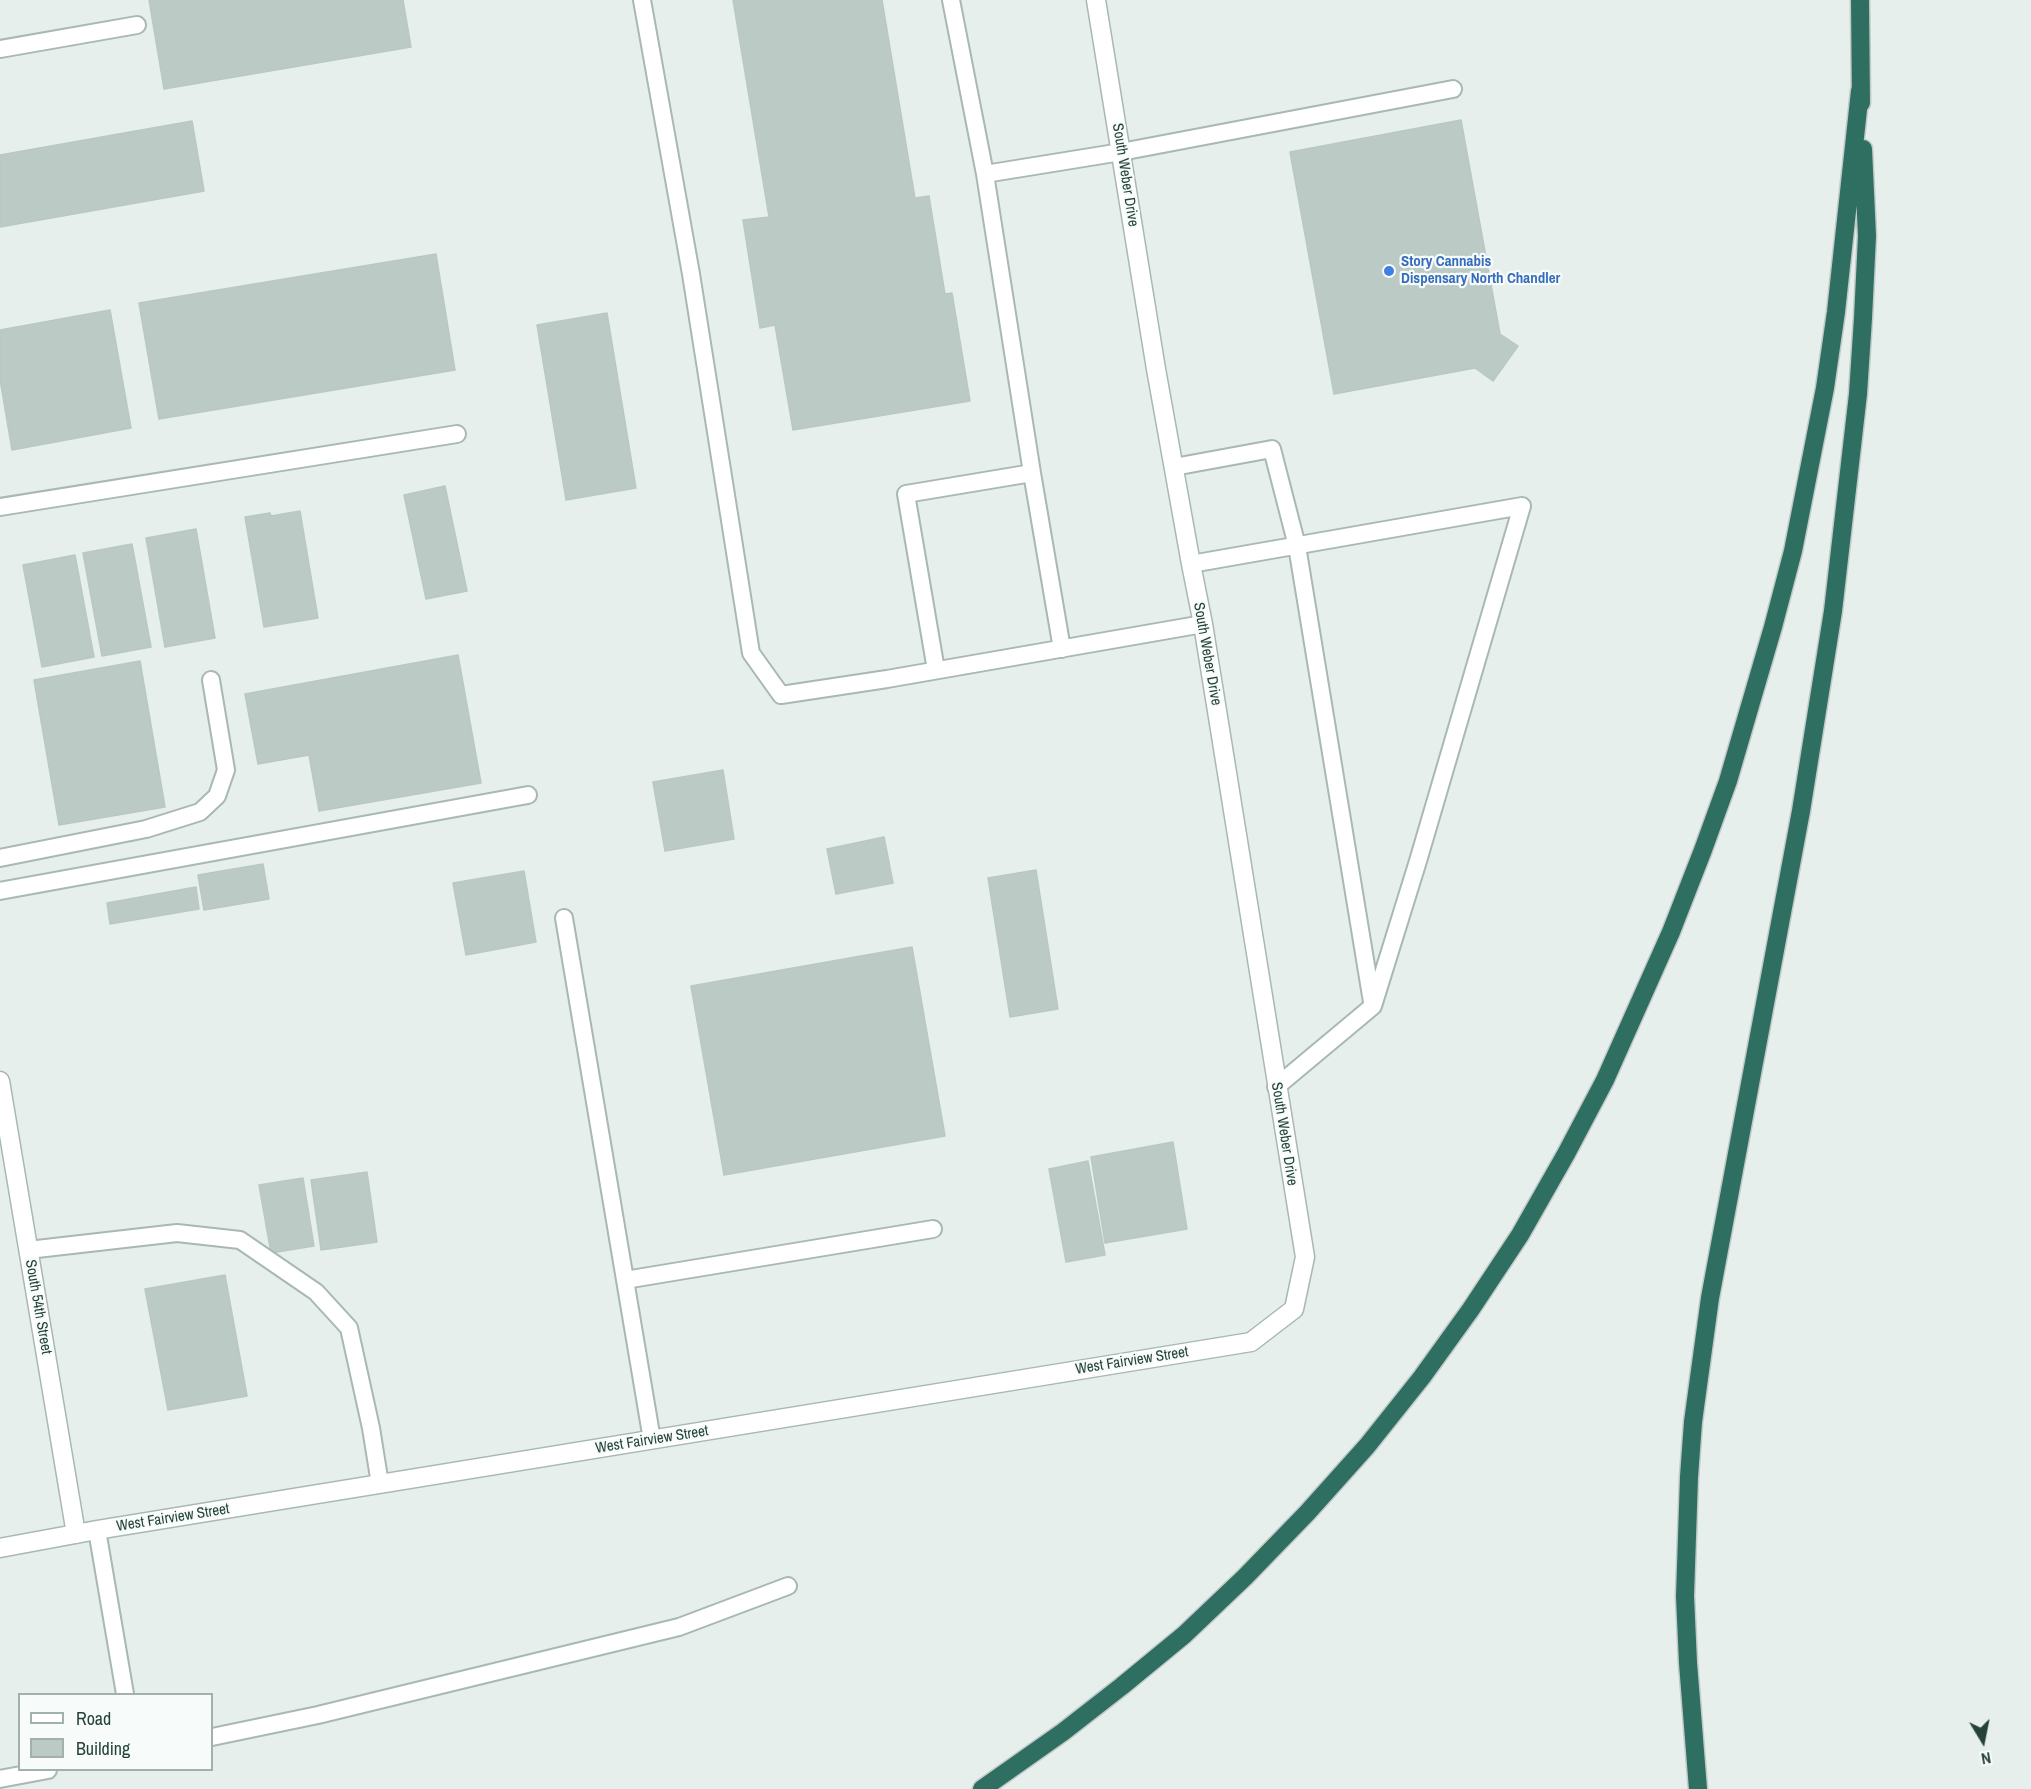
<!DOCTYPE html>
<html>
<head>
<meta charset="utf-8">
<style>
	body { margin:0 }
	#map { position:relative; width:2031px; height:1789px; overflow:hidden; background:#e6efeb; font-family:"Archivo Narrow",sans-serif }
	canvas { display:block }
	.legend { position:absolute; left:18px; top:1693px; width:195px; height:78px; box-sizing:border-box; background:#f7fbf9; border:2px solid #a3b1ad; margin:0; padding:8px 10px; list-style:none; font-size:18px; color:#24423a }
	.legend li { display:flex; align-items:center; gap:12px; height:30px }
	.legend b { width:30px; border:2px solid #a3b1ad }
	.north { position:absolute; left:1953px; top:1711px; width:60px; height:60px; -webkit-text-stroke:4px #f7fbf9; paint-order:stroke; rotate:170deg; font-size:16px; font-weight:700; line-height:24px; text-align:center; color:#24423a }
	.north::after { content:''; display:block; margin:auto; width:21px; height:27px; background:#24423a; clip-path:polygon(50% 0,100% 100%,50% 72%,0 100%) }
</style>
</head>
<body>
<div id="map">
<canvas width="2031" height="1789"></canvas>
<ul class="legend">
<li><b style="height:8px;background:#fff"></b>Road</li>
<li><b style="height:16px;background:#bbcac4"></b>Building</li>
</ul>
<div class="north">N</div>
</div>
<script>
const ctx = document.querySelector('canvas').getContext('2d');
ctx.lineJoin = 'round';
function fill(path, color) {
  ctx.fillStyle = color;
  ctx.fill(path, 'evenodd');
}
function shape(rows) {
  const path = new Path2D();
  for (const r of rows) {
    path.moveTo(r[0], r[1]);
    for (let i = 2; i < r.length; i += 2) path.lineTo(r[i], r[i + 1]);
  }
  return path;
}
function strokePath(path, color, width, dash) {
  ctx.strokeStyle = color;
  ctx.lineWidth = width;
  ctx.lineCap = dash ? 'butt' : 'round';
  ctx.setLineDash(dash || []);
  ctx.stroke(path);
}
function write(font, color, halo, rows, align = 'center') {
  ctx.font = font + ' "Archivo Narrow",sans-serif';
  ctx.lineWidth = 4.5;
  ctx.setLineDash([]);
  ctx.textBaseline = 'middle';
  ctx.strokeStyle = halo;
  ctx.fillStyle = color;
  for (const [text, x, y, turn = 0] of rows) {
    ctx.save();
    ctx.translate(x, y);
    ctx.rotate((+turn || 0) * Math.PI / 180);
    ctx.textAlign = isNaN(turn) ? turn : align;
    if (halo) ctx.strokeText(text, 0, 0);
    ctx.fillText(text, 0, 0);
    ctx.restore();
  }
}
const building = shape([
	[149,0,403,0,411,47,164,89,149,0],
	[733,0,882,0,915,198,929,196,945,294,952,293,970,401,793,430,775,325,760,328,743,220,769,217,733,0],
	[1461,120,1500,334,1518,346,1493,381,1475,368,1334,394,1290,152,1461,120],
	[192,121,204,191,0,227,0,155,192,121],
	[436,254,455,370,159,419,139,303,436,254],
	[110,310,131,428,12,450,0,379,0,330,110,310],
	[607,313,636,488,566,500,537,325,607,313],
	[445,486,467,591,426,599,404,495,445,486],
	[300,511,318,618,264,627,245,517,270,513,271,516,300,511],
	[196,529,215,638,165,647,146,538,196,529],
	[132,544,151,647,102,656,83,553,132,544],
	[75,555,94,657,42,667,23,565,75,555],
	[458,655,481,783,319,811,309,755,258,764,245,694,458,655],
	[140,661,165,807,59,825,34,680,140,661],
	[723,770,734,839,665,851,653,782,723,770],
	[884,837,893,883,836,894,827,849,884,837],
	[263,864,269,899,204,910,198,875,263,864],
	[1036,870,1058,1009,1010,1017,988,878,1036,870],
	[524,871,536,942,466,955,453,883,524,871],
	[196,887,199,909,110,924,107,903,196,887],
	[912,947,945,1136,724,1175,691,986,912,947],
	[1173,1142,1187,1229,1105,1243,1091,1157,1173,1142],
	[1088,1161,1105,1255,1066,1262,1049,1169,1088,1161],
	[367,1172,377,1242,321,1250,311,1180,367,1172],
	[303,1178,314,1246,271,1253,259,1185,303,1178],
	[225,1275,247,1396,168,1410,145,1289,225,1275]
]);
const service = shape([
	[642,0,691,274,751,653,781,695,887,679,1203,624],
	[951,0,985,174,1032,473],
	[0,49,137,25],
	[985,174,1121,152,1453,89],
	[1174,467,1272,449,1297,546,1372,1002],
	[0,507,457,434],
	[1191,564,1522,506,1418,861,1373,1006,1276,1087],
	[936,670,906,494,1032,473,1062,649],
	[0,858,146,829,200,812,217,796,226,770,211,680],
	[0,891,528,795],
	[564,918,652,1440],
	[28,1250,177,1233,240,1240,316,1292,349,1328,371,1428,380,1484],
	[625,1280,933,1229],
	[97,1530,125,1694],
	[212,1737,318,1715,679,1627,788,1586],
	[0,1779,48,1770]
]);
const minor = shape([
	[0,1081,76,1534],
	[0,1548,97,1530,1251,1342,1294,1309,1305,1257,1203,624,1191,564,1156,369,1096,0]
]);
const motorway = shape([
	[1860,0,1861,103],
	[982,1789,1063,1732,1122,1686,1184,1635,1245,1577,1307,1513,1367,1446,1422,1377,1471,1309,1520,1235,1566,1154,1605,1080,1671,932,1703,850,1728,781,1773,627,1793,551,1825,388,1836,312,1860,91],
	[1698,1789,1688,1663,1685,1596,1689,1477,1693,1422,1710,1298,1801,811,1833,611,1858,394,1863,318,1867,236,1863,149]
]);
const markers = [
	[1389,271,6,"#3f7fe0"]
];
const streetNames = [
	["South Weber Drive",1125,175,81],
	["South Weber Drive",1207,654,80],
	["South Weber Drive",1284,1134,81],
	["South 54th Street",38,1307,80],
	["West Fairview Street",1132,1361,-9],
	["West Fairview Street",652,1440,-9],
	["West Fairview Street",173,1518,-9]
];
const shopNames = [
	["Story Cannabis",1401,262],
	["Dispensary North Chandler",1401,279]
];
fill(building, '#bbcac4');
strokePath(building, '#b8c9c2', 1.5);
strokePath(service, '#a8b8b2', 20);
strokePath(minor, '#a8b8b2', 21);
strokePath(motorway, '#c2cac8', 21);
strokePath(service, '#fff', 16);
strokePath(minor, '#fff', 18);
strokePath(motorway, '#2f6f62', 18);
for (const [x, y, r, color] of markers) {
  const dot = new Path2D();
  dot.arc(x, y, r, 0, 2 * Math.PI);
  ctx.fillStyle = color;
  ctx.fill(dot);
  strokePath(dot, '#f7fbf9', 2);
}
write('15px', '#24423a', '#f7fbf9', streetNames);
write('bold 15px', '#366cbe', '#f7fbf9', shopNames, 'left');
</script>
</body>
</html>
